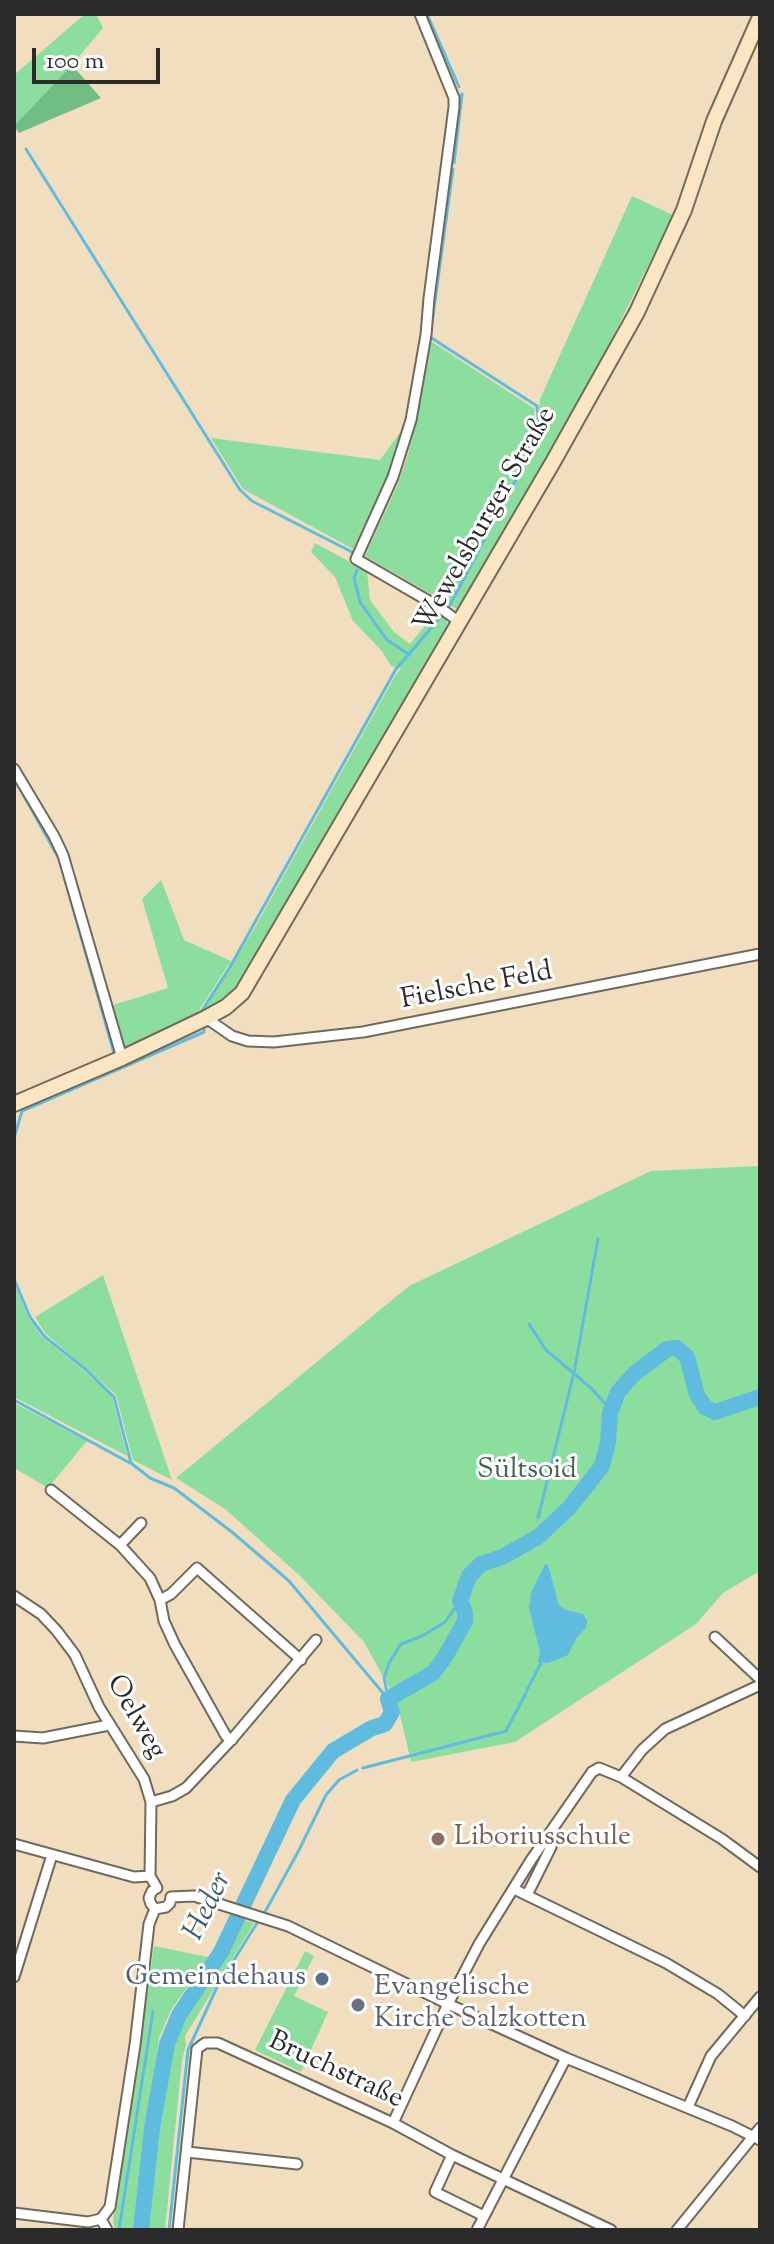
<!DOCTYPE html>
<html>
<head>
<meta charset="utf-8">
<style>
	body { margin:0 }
	#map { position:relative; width:774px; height:2244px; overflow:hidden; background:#f1debe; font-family:"Sorts Mill Goudy",serif }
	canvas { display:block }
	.frame { position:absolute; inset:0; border:16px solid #2b2b2b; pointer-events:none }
	.scale { position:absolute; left:32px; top:48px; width:128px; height:36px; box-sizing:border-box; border:4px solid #2b2b2b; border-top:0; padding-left:10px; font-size:24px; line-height:28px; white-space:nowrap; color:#2b2b2b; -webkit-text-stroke:6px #fff; paint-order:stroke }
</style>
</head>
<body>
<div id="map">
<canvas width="774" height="2244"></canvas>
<div class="frame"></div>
<div class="scale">100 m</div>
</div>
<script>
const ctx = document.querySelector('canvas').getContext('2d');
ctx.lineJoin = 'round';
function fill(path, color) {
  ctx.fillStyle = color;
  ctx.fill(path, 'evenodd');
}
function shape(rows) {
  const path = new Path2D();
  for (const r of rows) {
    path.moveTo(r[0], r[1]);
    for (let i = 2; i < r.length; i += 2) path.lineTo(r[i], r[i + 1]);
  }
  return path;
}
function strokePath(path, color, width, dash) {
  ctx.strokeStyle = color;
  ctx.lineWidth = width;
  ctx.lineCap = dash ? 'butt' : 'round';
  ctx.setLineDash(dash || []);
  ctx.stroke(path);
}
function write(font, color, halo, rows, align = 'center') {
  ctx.font = font + ' "Sorts Mill Goudy",serif';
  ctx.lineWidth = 6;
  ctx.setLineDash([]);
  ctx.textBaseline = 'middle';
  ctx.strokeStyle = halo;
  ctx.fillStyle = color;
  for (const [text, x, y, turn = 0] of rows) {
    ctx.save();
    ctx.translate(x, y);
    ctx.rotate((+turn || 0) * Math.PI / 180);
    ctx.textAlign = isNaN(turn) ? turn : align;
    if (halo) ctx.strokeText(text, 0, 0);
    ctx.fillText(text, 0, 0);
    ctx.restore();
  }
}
const green = shape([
	[85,14,96,14,103,28,72,65,14,126,14,75],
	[632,196,673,215,590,383,457,609,365,556,398,484,409,451,421,394,429,340,535,409,533,419,538,418,540,399],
	[404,427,397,454,353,549,243,489,211,438,380,460],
	[315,543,367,571,370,600,394,632,410,644,436,612,446,620,448,625,240,986,218,1006,204,1014,204,1009,253,931,395,676,401,668,391,666,382,651,353,621,335,577,311,552],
	[161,880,184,940,231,961,201,1007,198,1013,199,1017,128,1050,123,1048,110,1006,168,988,142,899],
	[760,1166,760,1571,723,1593,696,1624,515,1742,411,1762,397,1702,364,1642,299,1575,225,1509,176,1478,409,1286,651,1171],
	[103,1275,172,1480,133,1460,116,1395,45,1333,35,1317],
	[14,1283,28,1317,41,1336,84,1371,112,1396,127,1456,14,1397],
	[14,1403,87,1441,48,1488,14,1468],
	[245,1920,254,1923,185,2036,186,2045,182,2060,165,2230,147,2230,166,2080,173,2039,178,2028,226,1955],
	[154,1946,208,1957,171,2010,159,2038,136,2230,115,2230,113,2221],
	[305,1951,314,1956,294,1996,328,2012,301,2072,255,2050]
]);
const forest = shape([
	[72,65,101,98,19,133,14,126]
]);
const water = shape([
	[545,1564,548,1565,559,1605,566,1610,583,1614,587,1621,586,1628,577,1637,568,1655,548,1663,538,1662,540,1652,529,1608,531,1592]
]);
const stream = shape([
	[427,14,459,87],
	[26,149,240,490,252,501,352,552],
	[454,163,462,94],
	[357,570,354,578,360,602,387,640,410,655],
	[450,605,523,466,538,418,537,406,430,337,453,169],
	[14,778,59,859,114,1053],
	[201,1015,201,1012,230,967,396,669,439,619],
	[14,1138,22,1111,204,1032,204,1027],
	[14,1279,30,1317,44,1336,85,1369,114,1397,131,1463,150,1478,174,1488,232,1532,289,1581,388,1699],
	[529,1324,546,1350,591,1388,611,1410],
	[14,1400,130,1463],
	[538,1518,574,1373,598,1239],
	[527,1690,541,1663],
	[388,1697,384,1678,389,1663,401,1644,422,1636,445,1622,460,1601],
	[363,1768,506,1731,526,1693],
	[265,1912,298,1852,326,1795,339,1780,357,1770],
	[119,2230,153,2011],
	[169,2230,188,2050,217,1987,257,1923]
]);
const river = shape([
	[141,2230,152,2128,167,2044,179,2015,221,1952,293,1800,333,1751,372,1728,385,1724,392,1712,388,1699,433,1673,445,1657,465,1621,465,1612,460,1601,469,1576,481,1564,502,1557,538,1537,569,1508,602,1466,608,1442,610,1413,618,1392,634,1374,667,1349,677,1348,687,1357,697,1395,705,1407,715,1412,760,1397]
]);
const street = shape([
	[420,14,454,98,454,107,429,298,426,335,411,420,393,477,356,559,439,607,458,621],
	[14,769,54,836,63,855,122,1058],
	[206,1018,232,1036,248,1041,274,1042,363,1032,760,954],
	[51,1490,120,1545,150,1578,160,1600,164,1621,175,1645,226,1736,232,1740],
	[120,1545,141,1523],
	[14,1596,41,1614,57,1631,75,1655,99,1707,144,1779,151,1802,150,1876,157,1888],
	[160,1600,171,1594,197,1568,301,1660],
	[715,1637,760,1679],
	[14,1736,43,1738,109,1725],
	[621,1777,642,1750,665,1729,760,1685],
	[151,1802,172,1796,186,1788,233,1738,316,1640],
	[14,1844,134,1877,150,1876],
	[514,1889,666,1963,718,1994,745,2016],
	[527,1895,551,1847,544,1842],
	[171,1897,194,1896,288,1926,448,2004,566,2058,732,2126,760,2140],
	[155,1909,151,1904,149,1898,152,1891,157,1888],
	[155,1909,166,1907,170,1903,171,1897],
	[14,1977,52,1855],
	[688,2107,711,2056,760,1997],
	[393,2123,448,2004,479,1944,531,1860,592,1772,599,1768,621,1777,722,1839,760,1867],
	[187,2152,297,2164],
	[452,2155,435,2192,484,2216],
	[14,2213,88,2222,101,2219],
	[101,2219,110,2207,135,2045,149,1924,155,1909],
	[101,2219,107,2230],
	[178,2230,197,2049,205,2043,218,2043,393,2123,452,2155,611,2230],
	[477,2230,566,2058],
	[677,2230,760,2128]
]);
const secondary = shape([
	[14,1104,122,1058,206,1018,226,1007,242,993,553,462,637,312,684,210,714,121,760,17]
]);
const markers = [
	[438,1839,8,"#8d6e63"],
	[322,1979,8,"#5c6f8a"],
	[358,2005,8,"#6b7280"]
];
const streetNames = [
	["Wewelsburger Straße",487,521,-60],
	["Fielsche Feld",477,988,-11],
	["Oelweg",134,1718,60],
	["Bruchstraße",335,2072,25]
];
const parkNames = [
	["Sültsoid",527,1472]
];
const educationNames = [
	["Liboriusschule",454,1839]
];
const serviceNames = [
	["Gemeindehaus",306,1979]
];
const worshipNames = [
	["Evangelische",374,1989],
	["Kirche Salzkotten",374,2021]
];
const waterNames = [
	["Heder",210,1907,-64]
];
fill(green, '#8cde9f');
fill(forest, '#71bd86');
fill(water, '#60bcde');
strokePath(stream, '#60bcde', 3);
strokePath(river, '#60bcde', 16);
strokePath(street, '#706a5e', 13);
strokePath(secondary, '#706a5e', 18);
strokePath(street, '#fff', 9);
strokePath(secondary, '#fbe6c4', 14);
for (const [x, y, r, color] of markers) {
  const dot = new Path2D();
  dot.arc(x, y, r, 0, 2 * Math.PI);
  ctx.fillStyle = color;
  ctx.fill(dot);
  strokePath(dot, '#fff', 3);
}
write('28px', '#2b2b2b', '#fff', streetNames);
write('28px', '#48614e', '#fff', parkNames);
write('28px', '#785e54', '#fff', educationNames, 'left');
write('28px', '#4e5e75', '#fff', serviceNames, 'right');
write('28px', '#5b616d', '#fff', worshipNames, 'left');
write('italic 30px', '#3e5e6a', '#fff', waterNames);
</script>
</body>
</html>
